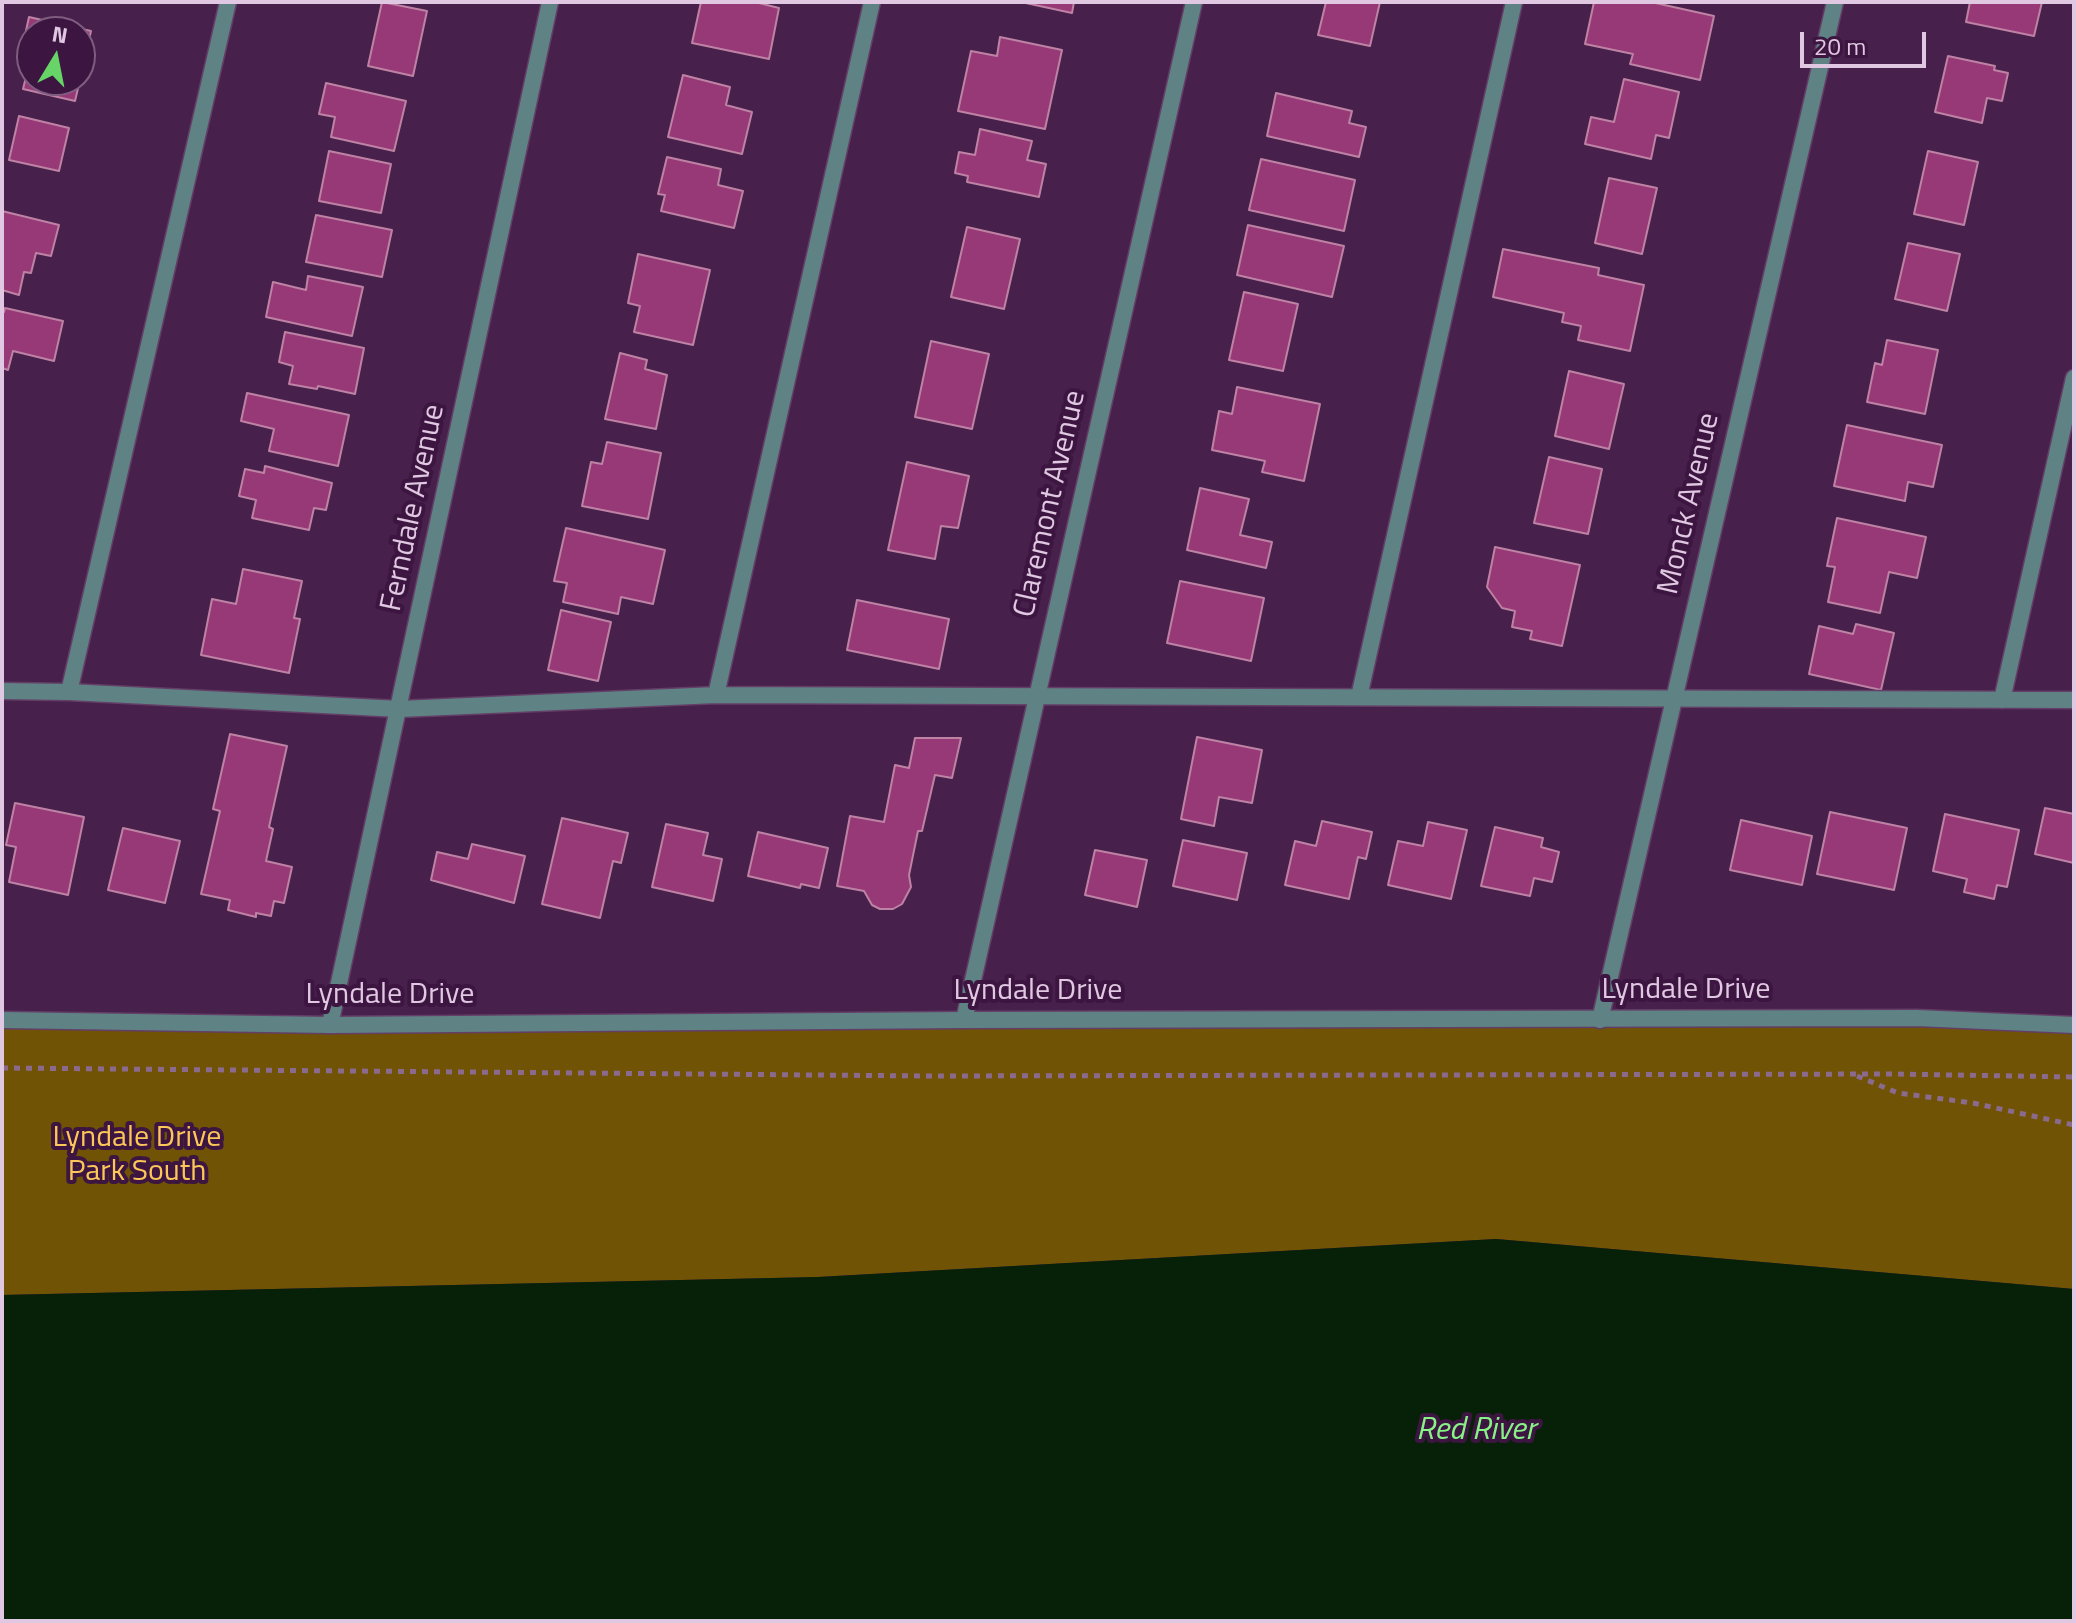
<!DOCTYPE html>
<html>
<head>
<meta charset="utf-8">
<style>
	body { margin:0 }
	#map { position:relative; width:2076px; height:1623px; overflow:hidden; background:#47204b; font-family:"Titillium Web",sans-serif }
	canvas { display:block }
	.frame { position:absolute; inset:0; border:4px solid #e0c8e2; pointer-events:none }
	.north { position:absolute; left:16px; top:16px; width:80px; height:80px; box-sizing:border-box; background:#3c1540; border:2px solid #7e5d81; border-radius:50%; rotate:10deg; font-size:22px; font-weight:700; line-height:32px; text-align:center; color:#e0c8e2 }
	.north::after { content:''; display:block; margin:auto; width:28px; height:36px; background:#66d466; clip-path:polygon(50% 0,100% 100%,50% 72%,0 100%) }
	.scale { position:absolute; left:1800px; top:32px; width:126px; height:36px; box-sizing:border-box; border:4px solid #e0c8e2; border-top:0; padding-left:10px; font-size:24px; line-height:28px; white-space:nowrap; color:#e0c8e2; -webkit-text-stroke:6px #3c1540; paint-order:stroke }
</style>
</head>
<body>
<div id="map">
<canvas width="2076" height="1623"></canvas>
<div class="frame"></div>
<div class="north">N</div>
<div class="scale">20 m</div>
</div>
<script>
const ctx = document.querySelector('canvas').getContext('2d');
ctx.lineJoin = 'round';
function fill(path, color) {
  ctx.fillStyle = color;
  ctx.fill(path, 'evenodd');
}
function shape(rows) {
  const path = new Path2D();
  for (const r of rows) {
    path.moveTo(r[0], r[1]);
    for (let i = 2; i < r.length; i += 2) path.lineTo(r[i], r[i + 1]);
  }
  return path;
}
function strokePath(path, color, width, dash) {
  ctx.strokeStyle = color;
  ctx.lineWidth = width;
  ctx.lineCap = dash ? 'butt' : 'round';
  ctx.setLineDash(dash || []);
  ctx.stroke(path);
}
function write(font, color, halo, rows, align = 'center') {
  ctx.font = font + ' "Titillium Web",sans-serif';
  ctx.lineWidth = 8;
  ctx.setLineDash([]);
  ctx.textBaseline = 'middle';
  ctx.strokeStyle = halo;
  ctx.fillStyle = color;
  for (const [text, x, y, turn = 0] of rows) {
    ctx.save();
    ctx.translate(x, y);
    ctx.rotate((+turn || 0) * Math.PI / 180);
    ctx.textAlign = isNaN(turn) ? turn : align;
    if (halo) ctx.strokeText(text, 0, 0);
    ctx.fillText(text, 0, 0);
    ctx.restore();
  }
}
const green = shape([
	[2,1020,1600,1020,2074,1029,2074,1289,1496,1239,818,1277,2,1295]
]);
const water = shape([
	[1496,1239,2074,1289,2074,1621,2,1621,2,1295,818,1277]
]);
const building = shape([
	[382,2,427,11,413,76,368,66,382,2],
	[701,2,755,2,779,8,769,59,692,43,701,2],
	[1021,2,1074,2,1072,13,1021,2],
	[1326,2,1380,2,1370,46,1318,35,1326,2],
	[1594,2,1651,2,1714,16,1700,80,1630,64,1633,54,1585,44,1594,2],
	[1970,2,2042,2,2034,36,1966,22,1970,2],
	[29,17,91,31,80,79,80,32,32,32,32,80,80,80,75,101,23,89,30,61,20,58,29,17],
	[1000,37,1062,50,1045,129,958,111,971,51,997,56,1000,37],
	[1948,56,1995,66,1994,70,2008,73,2002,101,1987,98,1982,123,1935,112,1948,56],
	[683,75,730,87,726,105,752,112,742,154,668,137,683,75],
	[1624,79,1679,92,1669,138,1656,135,1651,159,1585,144,1591,117,1614,122,1624,79],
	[326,83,406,101,394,151,331,137,335,117,319,114,326,83],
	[1276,93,1352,111,1349,123,1366,127,1359,157,1267,136,1276,93],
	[19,116,69,128,59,171,9,160,19,116],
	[980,129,1032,141,1027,160,1046,164,1039,197,967,182,968,176,955,173,959,152,975,155,980,129],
	[329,151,391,164,381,213,319,201,329,151],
	[1928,151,1978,162,1964,225,1914,214,1928,151],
	[667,157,721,169,718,185,743,191,734,228,661,211,665,195,658,194,667,157],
	[1261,159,1355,180,1344,231,1249,210,1261,159],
	[1609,178,1657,188,1642,254,1595,243,1609,178],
	[2,211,59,225,51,256,36,253,31,273,24,272,19,295,2,290,2,211],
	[316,215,392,230,382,277,306,262,316,215],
	[1248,225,1344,246,1332,297,1237,275,1248,225],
	[967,227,1020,239,1004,309,951,297,967,227],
	[1908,243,1960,254,1947,311,1895,299,1908,243],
	[1503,249,1599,268,1598,275,1644,285,1630,351,1578,340,1581,326,1562,322,1564,313,1493,297,1503,249],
	[638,254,710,270,693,345,634,332,640,306,628,303,638,254],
	[308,276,363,287,352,336,266,317,273,282,306,290,308,276],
	[1244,292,1298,304,1283,371,1229,360,1244,292],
	[5,308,63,321,54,361,13,351,8,370,2,368,2,311,4,312,5,308],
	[285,332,364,348,355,394,318,386,317,389,289,384,293,366,279,362,285,332],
	[1887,340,1938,350,1925,414,1867,402,1875,363,1882,365,1887,340],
	[931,341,989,354,972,429,915,417,931,341],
	[620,353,647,360,645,369,667,375,656,429,605,419,620,353],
	[1569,371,1624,384,1609,449,1555,436,1569,371],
	[1237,387,1320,404,1304,481,1262,472,1265,461,1212,450,1219,411,1232,414,1237,387],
	[247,393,349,415,338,466,269,451,274,429,241,421,247,393],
	[1847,425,1942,445,1933,487,1908,482,1905,501,1834,486,1847,425],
	[607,442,661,453,648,519,582,506,591,462,602,464,607,442],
	[1549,457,1602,469,1588,534,1534,523,1549,457],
	[907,462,969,476,958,528,941,526,935,559,888,550,907,462],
	[265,466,332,483,326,510,314,508,309,530,252,518,256,500,239,496,245,469,264,473,265,466],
	[1200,488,1249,499,1240,535,1272,542,1266,568,1187,550,1200,488],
	[1837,518,1926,537,1917,578,1889,572,1880,613,1828,602,1835,567,1827,566,1837,518],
	[566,528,665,550,653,604,621,597,618,614,563,602,567,583,554,581,566,528],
	[1495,547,1580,565,1562,646,1530,639,1532,631,1512,627,1515,611,1502,608,1487,587,1495,547],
	[243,569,302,581,294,618,300,619,289,673,201,655,212,599,236,604,243,569],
	[1180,581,1264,598,1251,661,1167,643,1180,581],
	[857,600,949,619,939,669,847,650,857,600],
	[561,610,611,622,598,681,548,670,561,610],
	[1856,624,1894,633,1881,690,1809,674,1819,626,1853,634,1856,624],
	[230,734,287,746,269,827,273,829,266,861,292,867,284,903,274,901,271,916,256,913,256,917,228,910,230,900,201,894,220,811,213,809,230,734],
	[1197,737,1262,750,1252,803,1219,797,1214,826,1181,819,1197,737],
	[915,738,961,738,952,778,935,775,922,831,918,831,909,875,911,887,902,904,893,909,880,909,872,905,864,891,837,886,850,816,884,822,895,765,909,768,915,738],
	[15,803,84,817,68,895,9,882,16,847,6,845,15,803],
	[2045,808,2074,814,2074,863,2035,854,2045,808],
	[1830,812,1907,828,1894,890,1817,874,1830,812],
	[1945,814,2019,830,2007,887,1997,885,1994,899,1964,892,1967,879,1933,871,1945,814],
	[562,818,628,833,621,863,613,861,600,918,542,904,562,818],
	[1741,820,1812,836,1802,885,1730,870,1741,820],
	[1322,821,1372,832,1366,859,1358,857,1349,899,1285,885,1295,841,1316,846,1322,821],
	[1428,822,1467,830,1451,899,1388,885,1398,841,1423,846,1428,822],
	[666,824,708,833,703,855,722,859,713,901,652,887,666,824],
	[1495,827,1543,838,1541,847,1559,852,1552,882,1534,878,1530,896,1481,886,1495,827],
	[123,828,180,841,165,903,108,890,123,828],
	[758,832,828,848,819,888,801,884,800,888,748,876,758,832],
	[1183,840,1247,853,1237,900,1173,886,1183,840],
	[472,844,525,856,514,903,431,880,437,852,468,859,472,844],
	[1095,850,1147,860,1137,907,1085,895,1095,850]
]);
const path = shape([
	[2,1068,930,1076,1893,1074,2074,1077],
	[1857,1076,1898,1093,1973,1103,2074,1125]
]);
const service = shape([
	[2,691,69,692,400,709,716,695,2074,700],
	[69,692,228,2],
	[716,695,872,2],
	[1359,697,1514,2],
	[2002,700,2074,378]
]);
const minor = shape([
	[964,1020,1194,2],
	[1600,1020,1835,2],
	[330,1025,550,2]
]);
const tertiary = shape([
	[2,1020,330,1025,964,1020,1917,1018,2074,1025]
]);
const streetNames = [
	["Claremont Avenue",1051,504,-77],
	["Monck Avenue",1690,504,-77],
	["Ferndale Avenue",414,508,-78],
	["Lyndale Drive",1686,991],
	["Lyndale Drive",1038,992],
	["Lyndale Drive",390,996]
];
const parkNames = [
	["Lyndale Drive",137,1139],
	["Park South",137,1173]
];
const waterNames = [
	["Red River",1476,1431]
];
fill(green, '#715305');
fill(water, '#062107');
fill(building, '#973977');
strokePath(building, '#be82a5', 2);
strokePath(service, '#633e66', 19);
strokePath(minor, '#633e66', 19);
strokePath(tertiary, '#633e66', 19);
strokePath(path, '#8a6a8d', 5, [6, 6]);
strokePath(service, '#5f8285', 16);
strokePath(minor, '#5f8285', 16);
strokePath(tertiary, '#5f8285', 16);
write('30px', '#e0c8e2', '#3c1540', streetNames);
write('30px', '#fcc758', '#3c1540', parkNames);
write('italic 32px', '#88f286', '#3c1540', waterNames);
</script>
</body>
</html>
